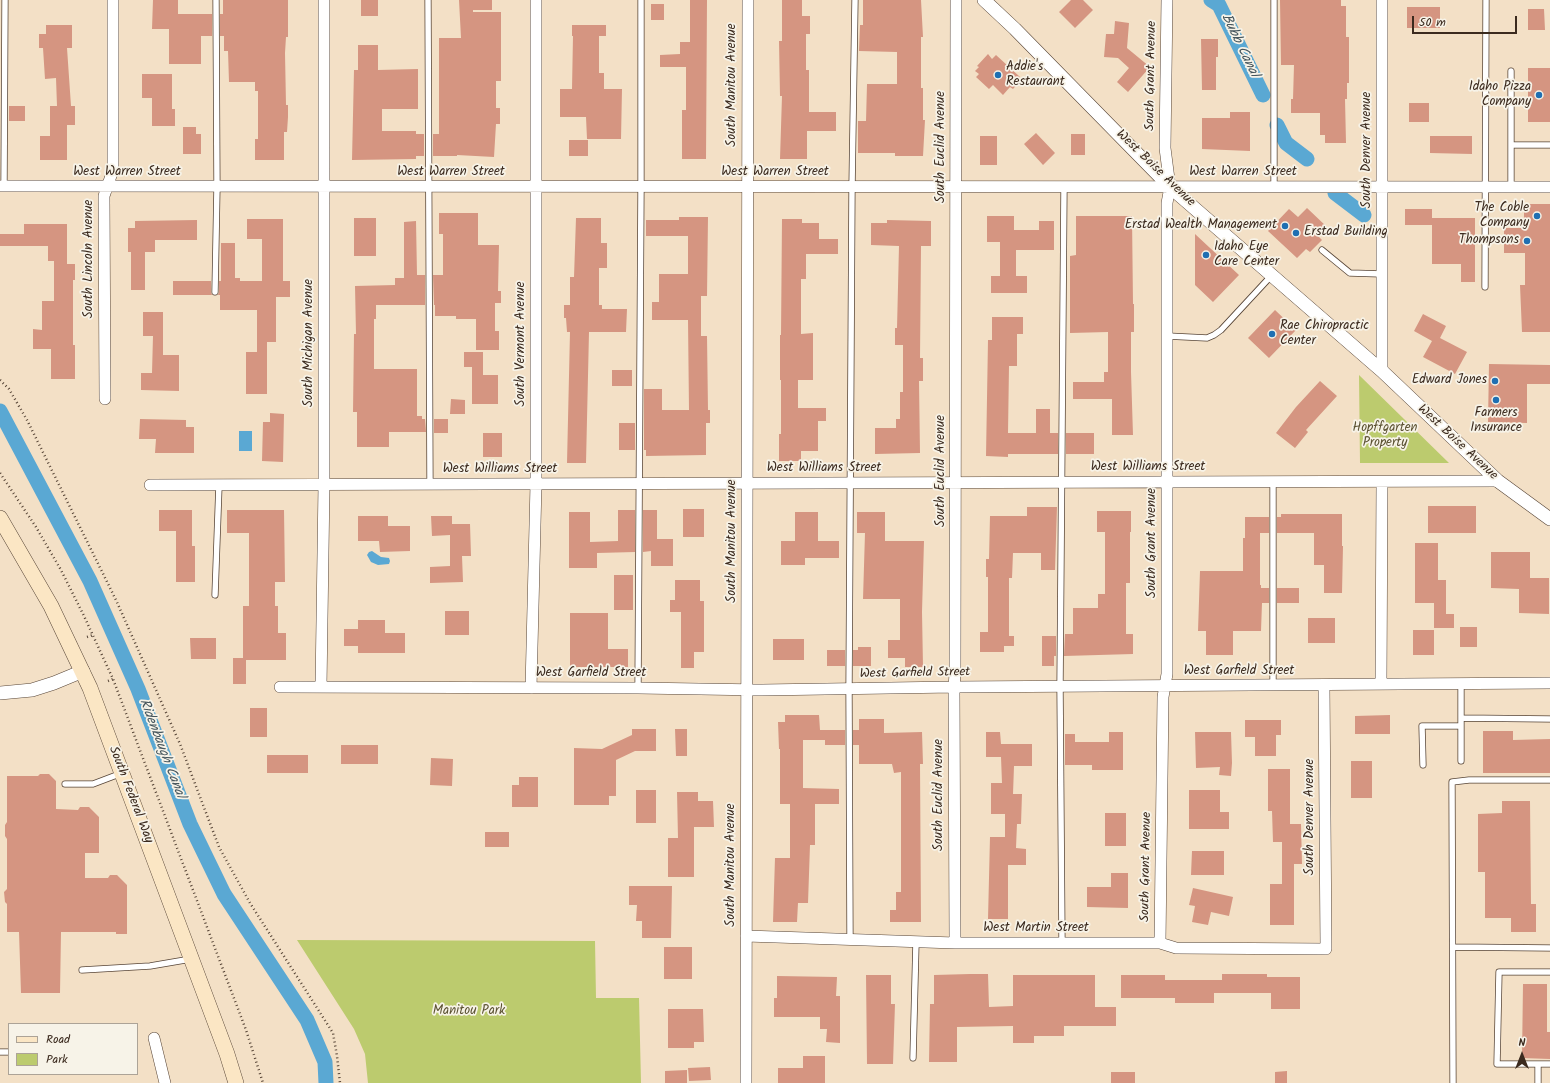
<!DOCTYPE html>
<html>
<head>
<meta charset="utf-8">
<style>
	body { margin:0 }
	#map { position:relative; width:1550px; height:1083px; overflow:hidden; background:#f3e0c6; font-family:Kalam,sans-serif }
	canvas { display:block }
	.legend { position:absolute; left:8px; top:1023px; width:130px; height:52px; box-sizing:border-box; background:#f7f3e8; border:1px solid #aca397; margin:0; padding:5px 7px; list-style:none; font-size:12px; color:#3b2a1e }
	.legend li { display:flex; align-items:center; gap:8px; height:20px }
	.legend b { width:20px; border:1px solid #aca397 }
	.north { position:absolute; left:1502px; top:1035px; width:40px; height:40px; -webkit-text-stroke:3px #f7f3e8; paint-order:stroke; rotate:0deg; font-size:11px; font-weight:700; line-height:16px; text-align:center; color:#3b2a1e }
	.north::after { content:''; display:block; margin:auto; width:14px; height:18px; background:#3b2a1e; clip-path:polygon(50% 0,100% 100%,50% 72%,0 100%) }
	.scale { position:absolute; left:1412px; top:16px; width:105px; height:18px; box-sizing:border-box; border:2px solid #3b2a1e; border-top:0; padding-left:5px; font-size:12px; line-height:14px; white-space:nowrap; color:#3b2a1e; -webkit-text-stroke:3px #f7f3e8; paint-order:stroke }
</style>
</head>
<body>
<div id="map">
<canvas width="1550" height="1083"></canvas>
<ul class="legend">
<li><b style="height:5px;background:#fbe6c4"></b>Road</li>
<li><b style="height:11px;background:#bccb6e"></b>Park</li>
</ul>
<div class="north">N</div>
<div class="scale">50 m</div>
</div>
<script>
const ctx = document.querySelector('canvas').getContext('2d');
ctx.lineJoin = 'round';
function fill(path, color) {
  ctx.fillStyle = color;
  ctx.fill(path, 'evenodd');
}
function shape(rows) {
  const path = new Path2D();
  for (const r of rows) {
    path.moveTo(r[0], r[1]);
    for (let i = 2; i < r.length; i += 2) path.lineTo(r[i], r[i + 1]);
  }
  return path;
}
function strokePath(path, color, width, dash) {
  ctx.strokeStyle = color;
  ctx.lineWidth = width;
  ctx.lineCap = dash ? 'butt' : 'round';
  ctx.setLineDash(dash || []);
  ctx.stroke(path);
}
function write(font, color, halo, rows, align = 'center') {
  ctx.font = font + ' Kalam,sans-serif';
  ctx.lineWidth = 3.5;
  ctx.setLineDash([]);
  ctx.textBaseline = 'middle';
  ctx.strokeStyle = halo;
  ctx.fillStyle = color;
  for (const [text, x, y, turn = 0] of rows) {
    ctx.save();
    ctx.translate(x, y);
    ctx.rotate((+turn || 0) * Math.PI / 180);
    ctx.textAlign = isNaN(turn) ? turn : align;
    if (halo) ctx.strokeText(text, 0, 0);
    ctx.fillText(text, 0, 0);
    ctx.restore();
  }
}
const green = shape([
	[1359,375,1449,463,1360,463],
	[297,940,595,941,596,998,639,998,641,1083,368,1083,365,1054,354,1029]
]);
const water = shape([
	[239,431,252,431,252,451,239,451],
	[372,551,381,557,389,558,390,561,389,564,378,565,371,562,367,555,369,552]
]);
const canal = shape([
	[1211,0,1219,5,1263,95],
	[1277,125,1286,143,1307,159],
	[1335,193,1364,215],
	[0,411,90,581,138,689,190,824,224,894,307,1020,325,1062,326,1083]
]);
const building = shape([
	[153,0,178,0,178,14,212,14,212,36,201,36,201,64,169,64,169,29,152,29],
	[223,0,288,0,288,37,286,37,285,53,286,105,288,105,288,117,287,132,284,132,284,160,255,160,255,139,258,139,258,91,255,91,255,82,229,82,228,51,224,51,224,36,220,36,220,14,223,14],
	[361,0,378,0,378,16,361,16],
	[459,0,492,0,492,10,473,10,473,12,501,12,501,81,496,81,496,108,500,108,500,124,496,124,494,157,457,155,457,156,433,156,433,134,439,134,439,38,461,38],
	[690,0,707,0,706,159,682,159,682,110,686,110,686,67,660,67,660,55,680,54,680,42,690,42],
	[782,0,802,0,802,16,810,16,810,34,806,34,806,70,809,70,809,112,836,112,836,131,807,131,807,159,780,159,782,96,780,96,779,41,782,41],
	[863,0,921,0,923,37,921,37,921,88,923,88,923,120,925,120,923,156,895,156,895,153,858,153,858,121,866,121,867,84,897,84,897,52,859,51,860,25,863,25],
	[1071,0,1083,0,1093,10,1075,28,1059,12],
	[1280,0,1341,0,1341,6,1346,6,1346,37,1349,37,1349,83,1347,83,1347,99,1345,99,1346,143,1325,143,1325,135,1320,135,1320,113,1291,113,1291,99,1293,99,1294,65,1281,65],
	[651,4,664,4,664,20,651,20],
	[1407,7,1440,7,1440,28,1407,28],
	[1528,9,1544,9,1545,30,1528,30],
	[1115,21,1129,23,1127,48,1150,67,1128,92,1117,82,1129,68,1118,58,1104,57,1106,34,1114,34],
	[46,25,72,25,72,48,67,48,71,106,75,106,75,125,67,125,67,160,40,160,40,136,50,136,50,106,57,106,56,78,45,79,43,48,39,48,39,34,46,34],
	[572,25,606,25,606,36,599,36,599,73,604,73,604,89,622,89,621,139,587,139,586,117,560,117,560,89,572,89,573,36,572,36],
	[1201,39,1218,39,1218,57,1216,57,1216,90,1202,90],
	[358,45,378,45,378,70,418,69,418,109,382,109,382,131,416,131,416,134,424,134,424,156,416,156,416,159,352,160,354,70,358,70],
	[988,54,992,59,996,55,1020,77,1019,78,1021,80,1013,89,1010,87,1003,95,993,85,989,89,976,77,979,74,975,71,979,67,977,66],
	[1528,68,1550,68,1550,122,1528,122],
	[142,74,172,74,172,109,175,109,175,126,152,126,152,98,142,98],
	[1409,103,1429,103,1429,122,1409,122],
	[9,106,25,106,25,121,9,121],
	[1230,112,1250,112,1250,151,1202,149,1202,118,1230,118],
	[183,127,196,127,196,134,201,134,201,154,183,154],
	[1036,133,1055,153,1043,165,1024,144],
	[1071,134,1085,134,1085,155,1071,155],
	[980,136,997,136,997,165,980,165],
	[1430,136,1472,136,1472,154,1430,153],
	[569,140,588,140,588,156,569,156],
	[1530,204,1550,204,1550,332,1522,332,1520,285,1525,285,1525,253,1504,253,1504,228,1524,228,1524,205],
	[1307,208,1327,227,1318,236,1322,240,1310,252,1306,249,1297,258,1268,231,1289,209,1298,217],
	[1405,209,1432,209,1432,218,1475,218,1475,282,1461,282,1461,264,1432,264,1432,225,1405,225],
	[439,213,478,213,478,245,499,245,498,291,501,291,501,303,495,303,495,331,499,331,499,350,476,350,476,319,456,319,456,316,435,316,435,305,434,305,433,275,443,275,443,234,439,234],
	[987,216,1014,216,1014,230,1039,230,1039,221,1054,221,1054,250,1016,250,1016,276,1027,276,1027,293,991,293,991,276,1000,276,1000,242,987,242],
	[1076,216,1132,216,1133,304,1134,304,1134,332,1131,332,1131,372,1133,435,1112,435,1112,399,1073,399,1073,382,1104,382,1104,372,1108,372,1108,332,1070,333,1070,256,1076,255],
	[679,217,708,217,707,296,701,296,701,336,707,336,708,410,710,410,710,423,706,423,706,455,646,456,646,450,644,450,644,389,662,389,662,410,689,410,688,320,652,320,652,302,659,302,659,274,688,274,688,236,646,236,646,220,679,220],
	[354,218,376,218,376,256,354,256],
	[576,218,601,218,601,243,607,243,607,268,599,268,599,305,602,305,602,309,627,309,626,332,589,332,586,463,567,463,570,332,567,332,566,318,564,318,564,305,570,305,570,277,574,277],
	[247,219,283,219,283,281,290,281,290,297,276,297,276,342,267,342,267,394,246,394,246,352,257,352,257,310,220,310,220,295,218,295,219,292,219,281,221,281,221,243,235,243,235,278,240,278,240,281,262,281,262,239,247,239],
	[782,219,802,219,802,223,819,223,819,239,838,239,838,254,806,254,806,279,801,279,801,334,813,333,813,380,798,380,798,408,826,408,826,421,818,421,818,451,801,451,801,461,779,461,779,434,781,434,781,380,780,380,780,335,781,335],
	[197,220,197,240,155,240,155,252,145,252,145,290,131,290,131,252,128,252,128,228,135,228,135,221],
	[887,220,931,221,931,246,921,246,920,358,923,358,923,381,919,381,920,453,875,454,875,428,896,428,896,419,900,419,900,392,903,392,903,345,895,345,895,328,897,328,899,246,871,245,871,223,887,223],
	[416,221,417,275,425,275,425,305,376,305,376,319,374,319,374,369,417,369,417,416,422,416,422,419,425,419,426,432,389,432,389,447,357,447,357,412,353,412,354,334,356,334,355,286,395,285,395,278,404,278,404,222],
	[24,224,67,224,67,264,75,264,75,280,73,280,73,345,75,345,75,379,51,379,51,349,33,349,33,329,42,330,42,301,54,301,54,261,48,261,48,246,0,246,0,234,24,234],
	[1195,234,1239,275,1213,302,1195,285],
	[173,281,211,281,211,292,212,295,173,295],
	[1275,310,1296,330,1269,358,1248,338],
	[143,312,163,312,163,355,179,355,179,391,141,390,141,373,152,373,153,336,143,336],
	[1423,314,1446,326,1440,338,1467,352,1455,374,1423,357,1432,341,1414,331],
	[992,317,1023,317,1023,334,1017,334,1017,366,1009,366,1008,433,1036,433,1036,409,1050,409,1050,433,1058,433,1058,454,1008,454,1008,457,986,456,988,340,992,340],
	[464,352,483,352,483,375,498,375,498,404,472,404,472,367,464,367],
	[1489,364,1550,365,1550,384,1527,384,1527,423,1488,422],
	[612,370,632,370,632,386,612,386],
	[1320,381,1337,396,1306,430,1308,432,1295,448,1276,433,1296,407],
	[451,399,465,400,465,414,450,414],
	[270,413,284,414,283,462,262,461,263,422,270,422],
	[140,419,186,420,186,427,194,427,194,453,155,453,156,439,139,439],
	[434,419,448,419,448,433,434,433],
	[619,423,635,423,635,450,619,450],
	[483,433,502,433,502,457,483,457],
	[1066,433,1094,433,1094,454,1066,454],
	[1428,506,1476,506,1476,533,1428,533],
	[1027,507,1057,507,1055,570,1041,570,1041,553,1013,553,1012,578,1009,578,1009,636,1014,636,1014,646,1004,646,1004,652,980,652,980,632,988,632,988,577,986,577,986,559,989,559,990,516,1027,516],
	[683,509,704,509,704,537,683,537],
	[159,510,192,510,192,546,195,546,195,582,176,582,176,531,159,531],
	[227,510,284,510,285,582,275,582,275,606,278,606,278,633,286,633,286,660,246,660,246,684,233,684,233,658,243,658,243,606,249,606,249,533,227,533],
	[618,510,635,510,635,552,597,553,597,568,569,568,569,512,590,512,590,542,618,541],
	[643,510,657,510,657,539,673,539,673,566,651,566,651,551,643,552],
	[1097,511,1131,511,1131,532,1130,532,1130,583,1126,583,1126,634,1133,634,1133,654,1064,656,1065,634,1073,634,1073,608,1098,608,1098,594,1105,594,1105,532,1097,532],
	[795,512,818,512,818,541,839,541,839,558,805,558,805,565,781,565,781,541,795,541],
	[857,512,885,512,885,541,924,541,922,612,923,667,905,667,905,658,888,658,888,640,900,640,900,599,863,599,865,533,857,533],
	[1281,514,1342,514,1342,546,1343,546,1342,593,1324,593,1324,565,1314,565,1314,533,1277,533,1277,517,1281,517],
	[358,516,388,516,388,526,410,526,410,551,380,552,379,541,358,541],
	[431,516,452,516,452,524,470,524,471,556,462,556,463,582,430,583,430,567,450,566,450,535,432,536],
	[1245,517,1269,517,1269,533,1260,533,1260,585,1261,585,1261,588,1269,588,1269,603,1262,603,1261,631,1233,631,1233,655,1206,655,1206,631,1198,631,1200,571,1243,571,1243,538,1245,538],
	[1415,543,1438,543,1438,580,1446,580,1446,614,1454,614,1454,628,1434,628,1434,603,1415,603],
	[1491,552,1530,552,1530,578,1549,578,1549,614,1519,613,1519,589,1491,588],
	[614,575,633,575,633,610,614,610],
	[675,580,700,580,700,601,704,601,704,652,694,652,694,668,681,668,681,612,670,612,670,600,675,600],
	[1277,588,1299,588,1299,603,1277,603],
	[445,611,469,611,469,635,445,635],
	[570,613,608,613,608,649,628,649,628,667,570,667],
	[1308,618,1335,618,1335,643,1308,643],
	[358,620,385,620,385,633,405,633,405,653,358,653,358,646,344,646,344,629,358,629],
	[1460,627,1477,627,1477,647,1460,647],
	[1413,630,1434,630,1434,655,1413,655],
	[1042,636,1056,636,1056,656,1054,656,1054,666,1042,666],
	[190,638,216,638,216,659,191,659],
	[773,639,804,639,804,660,773,660],
	[858,647,871,647,871,666,853,666,853,650,858,650],
	[827,650,845,650,845,666,827,666],
	[250,708,267,708,267,737,250,737],
	[785,715,819,715,820,730,845,730,845,745,825,745,825,740,803,740,803,788,839,789,839,804,815,804,815,845,810,845,808,903,798,903,797,922,773,922,775,858,790,858,790,804,780,804,780,749,779,749,778,722,785,722],
	[1390,715,1390,734,1355,734,1355,716],
	[859,719,884,719,884,733,922,732,923,764,920,764,921,922,890,922,890,910,896,910,896,892,901,892,901,772,894,773,892,764,859,764,859,745,853,745,853,730,859,730],
	[1245,720,1281,720,1281,735,1276,735,1276,756,1255,756,1255,737,1245,737],
	[632,729,656,729,656,751,635,751,616,760,616,796,609,796,609,805,574,805,574,748,602,749,632,735],
	[675,729,687,729,687,756,676,756],
	[1483,731,1513,731,1513,740,1550,739,1550,773,1483,773],
	[986,732,1000,732,1001,744,1032,744,1032,766,1014,766,1013,794,1022,794,1021,824,1017,824,1016,848,1026,849,1026,865,1008,865,1008,919,988,919,990,837,1005,837,1005,814,991,814,991,783,1002,783,1001,757,986,757],
	[1109,732,1123,732,1123,770,1092,770,1092,765,1065,765,1065,734,1075,734,1075,742,1109,742],
	[1195,732,1231,732,1232,763,1231,776,1219,775,1220,767,1196,768],
	[341,745,378,745,378,764,341,764],
	[267,755,308,755,308,773,267,773],
	[431,758,453,759,452,786,430,785],
	[1351,761,1372,761,1372,798,1351,798],
	[1268,769,1290,769,1290,824,1301,824,1302,864,1294,864,1294,925,1270,925,1270,884,1282,884,1282,842,1273,842,1272,811,1268,811],
	[40,774,49,774,56,781,56,809,78,810,80,807,89,807,99,817,99,853,85,853,85,878,108,878,110,875,117,875,127,885,127,934,116,934,116,932,61,932,60,993,21,993,19,932,7,932,7,904,5,902,4,892,7,889,7,839,5,836,5,825,7,822,7,776,38,776],
	[519,777,538,777,538,807,512,807,512,785,519,785],
	[636,790,656,790,656,823,636,823],
	[1189,790,1220,790,1220,812,1229,812,1229,829,1189,829],
	[677,792,698,792,698,801,713,801,714,827,694,827,694,877,668,877,668,838,678,838],
	[1502,801,1530,801,1531,904,1536,904,1536,932,1511,932,1511,918,1485,918,1485,872,1478,872,1478,814,1502,813],
	[1105,813,1126,813,1126,846,1105,846],
	[485,832,509,832,509,847,485,847],
	[1192,851,1224,851,1224,875,1191,875],
	[1111,873,1128,873,1128,908,1087,907,1087,887,1111,887],
	[629,886,672,886,671,938,642,938,642,921,636,921,637,905,629,905],
	[1193,888,1233,897,1229,916,1211,912,1208,925,1192,922,1195,906,1189,905],
	[664,947,692,947,692,979,664,979],
	[970,974,988,974,989,1007,1013,1006,1013,975,1095,975,1095,1007,1116,1007,1116,1026,1064,1026,1064,1036,1034,1036,1034,1043,1013,1043,1013,1026,957,1027,957,1062,929,1062,930,1004,934,1004,934,975],
	[1222,974,1267,974,1267,977,1300,977,1300,1009,1271,1009,1271,993,1214,993,1214,1003,1175,1003,1175,998,1121,998,1121,975,1165,975,1165,980,1222,980],
	[866,975,891,975,891,1004,895,1004,893,1064,867,1064],
	[777,976,837,977,836,996,840,996,840,1043,826,1042,827,1029,820,1029,820,1017,774,1017,774,998,777,998],
	[1523,984,1547,984,1547,1032,1550,1032,1550,1059,1522,1058],
	[668,1009,703,1009,704,1042,694,1042,694,1048,668,1048],
	[803,1056,825,1056,825,1083,778,1083,778,1068,803,1068],
	[710,1067,711,1080,689,1081,688,1068],
	[687,1070,687,1083,665,1083,665,1071],
	[1287,1071,1287,1083,1275,1083,1275,1072],
	[1111,1072,1135,1072,1135,1083,1111,1083]
]);
const path = shape([
	[0,380,9,389,27,420,116,600,180,744,219,847,250,903,333,1033,337,1056,340,1083],
	[0,473,36,527,61,570,84,616,113,679,246,1030,263,1083],
	[87,637,93,635],
	[108,681,113,679]
]);
const service = shape([
	[428,0,430,485],
	[1511,71,1511,145,1550,145],
	[1511,145,1511,187],
	[4,187,5,0],
	[1274,187,1274,0],
	[1322,250,1350,273,1382,274],
	[1485,287,1486,0],
	[215,292,217,187,216,0],
	[1167,336,1207,338,1214,335,1221,330,1272,275],
	[1273,482,1273,686],
	[215,595,219,485],
	[1461,684,1461,761],
	[638,688,641,187,641,0],
	[1461,718,1550,719],
	[1423,765,1422,726,1461,726],
	[65,784,93,784,122,773],
	[850,939,849,689,852,187,855,0],
	[1062,943,1060,686,1064,187],
	[1453,947,1550,948],
	[82,970,150,966,191,959],
	[1550,972,1499,972,1497,1064,1550,1064],
	[0,1052,9,1052],
	[913,1058,916,942],
	[1453,1083,1452,782,1469,780,1550,780],
	[1538,1083,1538,1064]
]);
const minor = shape([
	[0,186,1550,187],
	[1382,371,1382,0],
	[105,399,104,196,113,170,113,0],
	[150,485,1498,481],
	[1381,684,1382,482],
	[280,687,638,688,762,690,954,687,1550,683],
	[321,687,324,485,324,0],
	[531,688,536,484,536,0],
	[746,936,955,943,1160,943,1176,948,1326,949,1324,685],
	[955,943,954,687,955,674,956,0],
	[1160,943,1163,697,1167,674,1167,203,1170,187,1165,148,1167,0],
	[154,1038,165,1083],
	[746,1083,748,0]
]);
const tertiary = shape([
	[984,0,1015,29,1170,187,1382,371,1498,481,1550,519],
	[0,693,32,690,54,683,83,671]
]);
const secondary = shape([
	[0,518,51,606,90,688,227,1054,236,1083]
]);
const markers = [
	[998,75,4,"#1f6fb2"],
	[1539,95,4,"#1f6fb2"],
	[1537,216,4,"#1f6fb2"],
	[1285,226,4,"#1f6fb2"],
	[1296,233,4,"#1f6fb2"],
	[1527,241,4,"#1f6fb2"],
	[1206,255,4,"#1f6fb2"],
	[1272,334,4,"#1f6fb2"],
	[1495,381,4,"#1f6fb2"],
	[1496,400,4,"#1f6fb2"]
];
const poiNames = [
	["Addie's",1006,68,"left"],
	["Restaurant",1006,83,"left"],
	["Idaho Pizza",1531,88],
	["Company",1531,103],
	["The Coble",1529,209],
	["Company",1529,224],
	["Erstad Wealth Management",1277,226],
	["Erstad Building",1304,233,"left"],
	["Thompsons",1519,241],
	["Idaho Eye",1214,248,"left"],
	["Care Center",1214,263,"left"],
	["Rae Chiropractic",1280,327,"left"],
	["Center",1280,342,"left"],
	["Edward Jones",1487,381],
	["Farmers",1496,414,"center"],
	["Insurance",1496,429,"center"]
];
const streetNames = [
	["South Grant Avenue",1152,76,-89],
	["South Manitou Avenue",733,85,-90],
	["South Euclid Avenue",942,147,-90],
	["South Denver Avenue",1368,150,-90],
	["West Boise Avenue",1155,169,44],
	["West Warren Street",127,173],
	["West Warren Street",451,173],
	["West Warren Street",775,173],
	["West Warren Street",1243,173],
	["South Lincoln Avenue",90,259,-90],
	["South Michigan Avenue",310,343,-90],
	["South Vermont Avenue",522,344,-90],
	["West Boise Avenue",1457,443,43],
	["West Williams Street",1148,468],
	["West Williams Street",824,469],
	["West Williams Street",500,470],
	["South Euclid Avenue",942,471,-90],
	["South Manitou Avenue",733,541,-90],
	["South Grant Avenue",1153,543,-90],
	["West Garfield Street",1239,672],
	["West Garfield Street",591,674],
	["West Garfield Street",915,674,-1],
	["South Federal Way",130,795,69],
	["South Euclid Avenue",940,795,-90],
	["South Denver Avenue",1311,817,-90],
	["South Manitou Avenue",732,865,-90],
	["South Grant Avenue",1147,867,-89],
	["West Martin Street",1036,929]
];
const parkNames = [
	["Hopffgarten",1385,429],
	["Property",1385,444],
	["Manitou Park",469,1012]
];
const waterNames = [
	["Bubb Canal",1239,46,64],
	["Ridenbaugh Canal",161,749,69]
];
fill(green, '#bccb6e');
fill(water, '#5aa8d3');
strokePath(canal, '#5aa8d3', 15);
fill(building, '#d59581');
strokePath(service, '#574537', 7);
strokePath(minor, '#574537', 12);
strokePath(tertiary, '#574537', 14);
strokePath(secondary, '#574537', 16);
strokePath(path, '#574537', 2.5, [1, 3]);
strokePath(service, '#fff', 5.5);
strokePath(minor, '#fff', 11);
strokePath(tertiary, '#fff', 13);
strokePath(secondary, '#fbe6c4', 15);
for (const [x, y, r, color] of markers) {
  const dot = new Path2D();
  dot.arc(x, y, r, 0, 2 * Math.PI);
  ctx.fillStyle = color;
  ctx.fill(dot);
  strokePath(dot, '#f7f3e8', 1.5);
}
write('13px', '#3b2a1e', '#f7f3e8', poiNames, 'right');
write('13px', '#3b2a1e', '#f7f3e8', streetNames);
write('13px', '#5b5232', '#f7f3e8', parkNames);
write('italic 14px', '#46565d', '#f7f3e8', waterNames);
</script>
</body>
</html>
